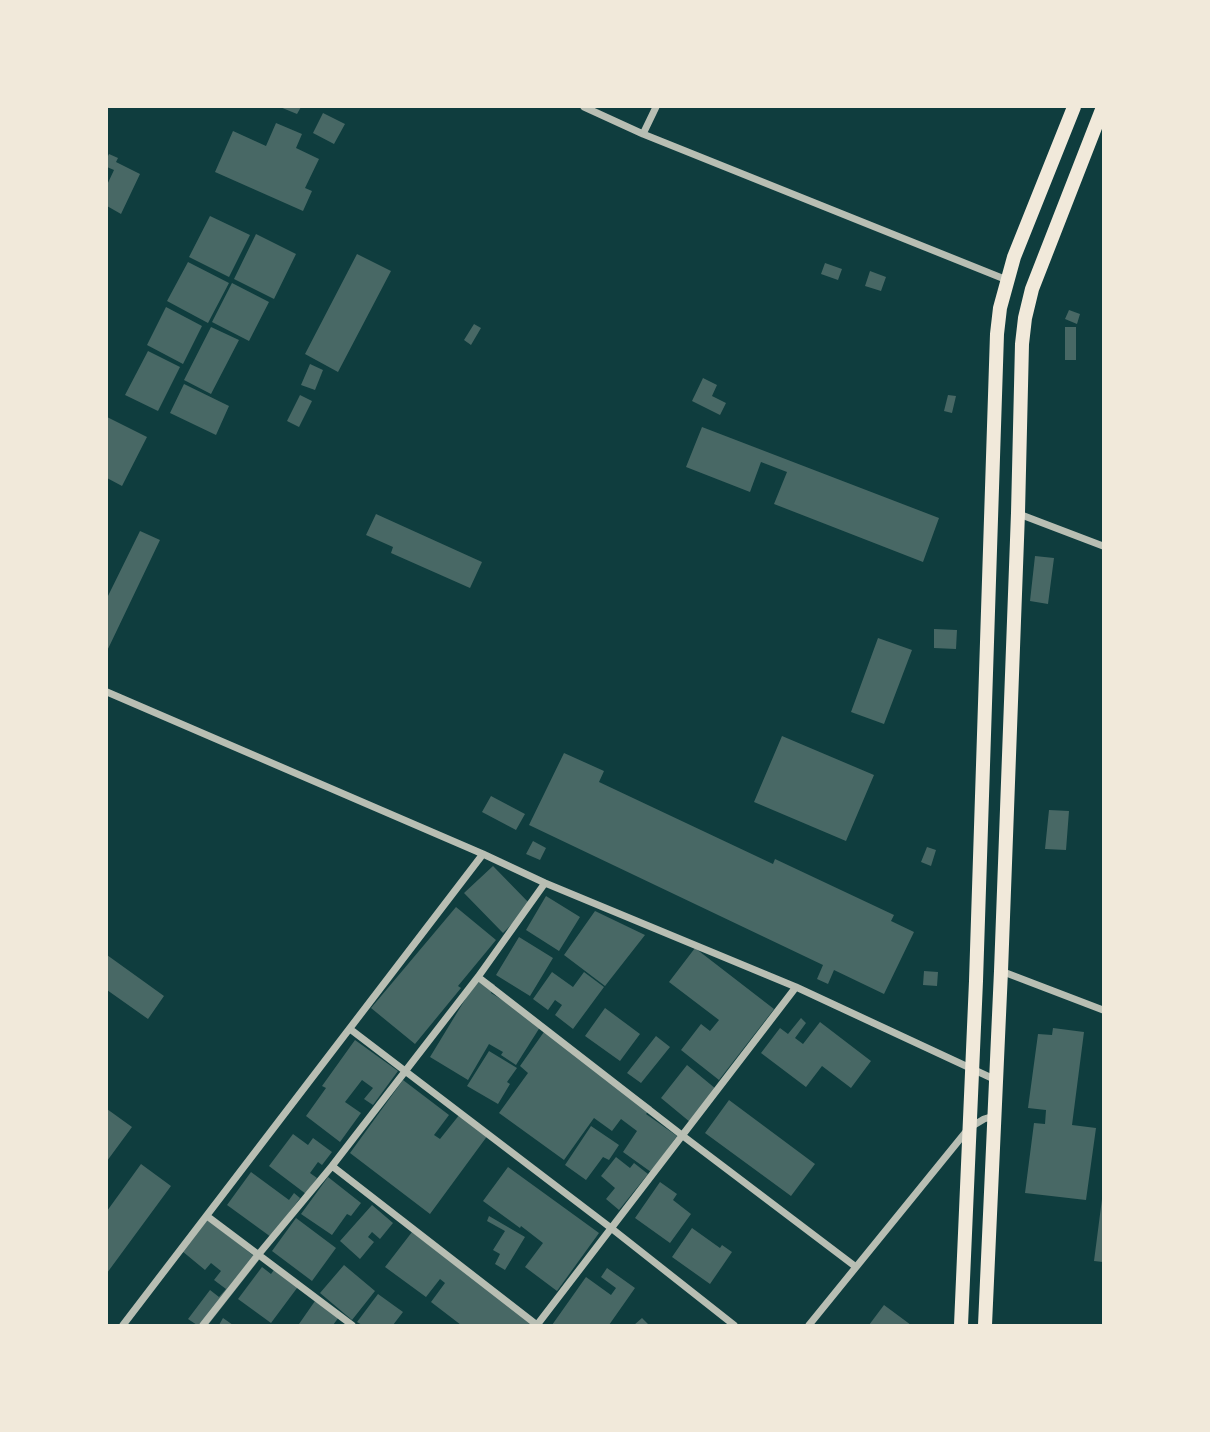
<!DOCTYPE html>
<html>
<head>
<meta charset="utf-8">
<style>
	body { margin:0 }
	#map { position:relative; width:1210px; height:1432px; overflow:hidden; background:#0f3d3e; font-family:"Open Sans",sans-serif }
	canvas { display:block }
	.frame { position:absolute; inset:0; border:108px solid #f1e9da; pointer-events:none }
</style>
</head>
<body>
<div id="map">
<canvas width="1210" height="1432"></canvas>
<div class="frame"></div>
</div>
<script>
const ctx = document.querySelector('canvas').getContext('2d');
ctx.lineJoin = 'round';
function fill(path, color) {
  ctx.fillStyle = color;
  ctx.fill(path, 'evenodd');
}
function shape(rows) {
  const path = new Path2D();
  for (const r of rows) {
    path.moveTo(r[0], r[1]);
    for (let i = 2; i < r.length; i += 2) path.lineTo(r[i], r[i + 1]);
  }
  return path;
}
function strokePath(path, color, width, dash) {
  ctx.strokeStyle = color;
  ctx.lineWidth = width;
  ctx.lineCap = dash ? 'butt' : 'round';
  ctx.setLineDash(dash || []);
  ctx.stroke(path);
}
const building = shape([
	[280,107,301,107,297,114],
	[323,113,345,124,334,144,313,133],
	[276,123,302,134,296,148,319,159,305,188,312,191,303,211,215,172,233,131,266,146],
	[109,154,118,158,116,162,140,174,121,214,107,206,107,185,114,170,107,167,107,158],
	[210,216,250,235,229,277,189,257],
	[256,234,296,254,274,299,234,279],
	[357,254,391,271,338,372,305,354],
	[188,262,229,283,208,323,167,301],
	[825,263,842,269,838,280,821,274],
	[870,271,886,277,881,291,865,286],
	[232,283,269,302,249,341,212,322],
	[166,307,202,326,183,364,147,345],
	[1069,310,1080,314,1077,324,1065,319],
	[474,324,481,328,471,345,464,340],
	[211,327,239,340,211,394,184,380],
	[1065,327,1076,327,1076,360,1065,360],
	[148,351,180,367,158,411,125,395],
	[310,364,323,370,315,390,301,385],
	[703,378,717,385,712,396,726,403,720,415,692,401],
	[184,384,229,406,216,435,170,413],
	[300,395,312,401,299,427,287,421],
	[948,395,956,396,952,413,944,411],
	[107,417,147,437,122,486,107,478],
	[702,427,939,518,923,562,774,504,787,472,761,462,750,492,686,467],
	[376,514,482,562,470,588,391,553,393,547,366,535],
	[140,531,160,540,107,651,107,598],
	[1035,556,1054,558,1048,604,1030,601],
	[934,629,957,630,956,649,934,648],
	[878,638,912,650,884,724,851,712],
	[782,736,874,775,846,841,754,802],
	[564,753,604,771,599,782,773,864,775,859,894,915,891,921,914,932,884,994,834,970,828,984,817,979,823,965,529,825],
	[491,796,525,814,516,830,482,812],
	[1049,810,1069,811,1066,850,1045,849],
	[533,841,546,848,540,860,526,854],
	[927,847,936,850,931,866,921,862],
	[493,866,531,905,503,933,464,893],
	[546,896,580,917,559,951,526,930],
	[456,907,496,940,458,986,461,988,415,1044,371,1008],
	[595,911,645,935,605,986,564,955],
	[519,937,553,958,530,996,496,975],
	[695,948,774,1009,719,1080,681,1050,701,1024,710,1031,719,1020,669,982],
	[107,955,164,996,148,1019,107,990],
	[924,971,938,972,937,986,923,985],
	[552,972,573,987,584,972,604,987,573,1029,555,1015,562,1005,555,1000,548,1010,533,999],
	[480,975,495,985,491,993,542,1024,516,1065,501,1055,503,1052,489,1044,468,1080,430,1057],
	[605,1008,640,1034,620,1061,585,1036],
	[801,1018,806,1023,795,1038,803,1044,820,1022,871,1061,851,1088,822,1066,806,1087,761,1053,780,1028,788,1034],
	[1053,1028,1084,1032,1072,1125,1096,1128,1086,1200,1025,1193,1034,1123,1045,1124,1046,1110,1028,1108,1038,1034,1052,1035],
	[546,1029,569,1048,652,1107,646,1114,677,1136,651,1172,623,1152,637,1131,621,1119,612,1131,594,1118,564,1160,499,1113,528,1073,520,1066],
	[656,1036,670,1047,641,1083,627,1073],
	[355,1040,398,1071,373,1105,364,1099,373,1088,362,1080,345,1102,361,1113,340,1142,306,1116,326,1088,322,1086],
	[489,1051,517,1068,507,1082,510,1084,498,1104,467,1086],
	[687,1065,716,1089,690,1122,661,1098],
	[403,1080,449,1115,434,1135,440,1139,460,1114,488,1135,430,1214,350,1153],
	[729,1100,815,1164,791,1196,705,1133],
	[107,1109,132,1127,107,1161],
	[591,1126,619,1145,609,1160,603,1157,586,1180,565,1165],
	[293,1134,308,1145,313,1138,332,1152,322,1165,318,1162,310,1173,317,1178,306,1194,269,1166],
	[616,1157,630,1168,634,1163,648,1174,619,1210,606,1199,615,1188,601,1176],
	[141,1164,171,1186,107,1273,107,1211],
	[508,1167,599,1233,557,1291,525,1267,543,1243,521,1226,520,1228,483,1201],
	[251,1172,289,1200,294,1193,300,1198,271,1237,227,1205],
	[328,1177,361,1203,351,1216,347,1214,332,1235,301,1214],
	[660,1182,677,1194,673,1200,691,1214,670,1243,635,1218],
	[1102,1199,1103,1199,1103,1262,1094,1261],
	[372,1205,393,1223,380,1239,372,1232,368,1237,374,1242,360,1259,340,1241],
	[489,1216,525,1237,505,1270,495,1264,500,1254,493,1250,505,1231,487,1221],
	[296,1218,336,1248,312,1281,272,1251],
	[207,1219,259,1260,208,1325,197,1325,188,1319,210,1290,219,1297,226,1289,214,1280,221,1271,211,1263,205,1270,182,1251],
	[692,1228,720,1248,722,1245,732,1252,710,1284,672,1257],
	[412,1232,531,1323,529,1325,461,1325,431,1302,445,1283,440,1279,426,1297,385,1267],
	[344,1265,375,1291,352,1320,320,1293],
	[262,1267,271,1274,276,1267,300,1284,271,1323,238,1299],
	[607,1268,635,1288,609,1325,552,1325,586,1277,611,1295,616,1288,601,1277],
	[378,1294,403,1312,393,1325,362,1325,357,1322],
	[315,1301,339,1317,333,1325,299,1324],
	[884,1305,911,1325,869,1325],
	[223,1318,233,1325,219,1325],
	[642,1318,649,1325,634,1325]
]);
const minor = shape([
	[584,107,643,134,1007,280],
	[643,134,656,107],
	[1019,514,1103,546],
	[107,692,483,854,545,883,796,987,996,1080],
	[1001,971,1103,1010],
	[478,977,683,1136,856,1267],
	[350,1029,611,1228,734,1325],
	[332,1166,537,1325],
	[207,1216,352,1325],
	[123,1325,483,854],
	[203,1325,258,1255,332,1166,478,977,545,883],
	[537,1325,796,987],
	[809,1325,969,1128,984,1119,994,1116]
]);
const secondary = shape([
	[961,1325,976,981,997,334,1000,308,1014,257,1074,107],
	[985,1325,1001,971,1018,513,1022,344,1025,318,1032,289,1103,107]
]);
fill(building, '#486865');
strokePath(minor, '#b8beb3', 7);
strokePath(secondary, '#f1e9da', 14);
</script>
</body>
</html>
